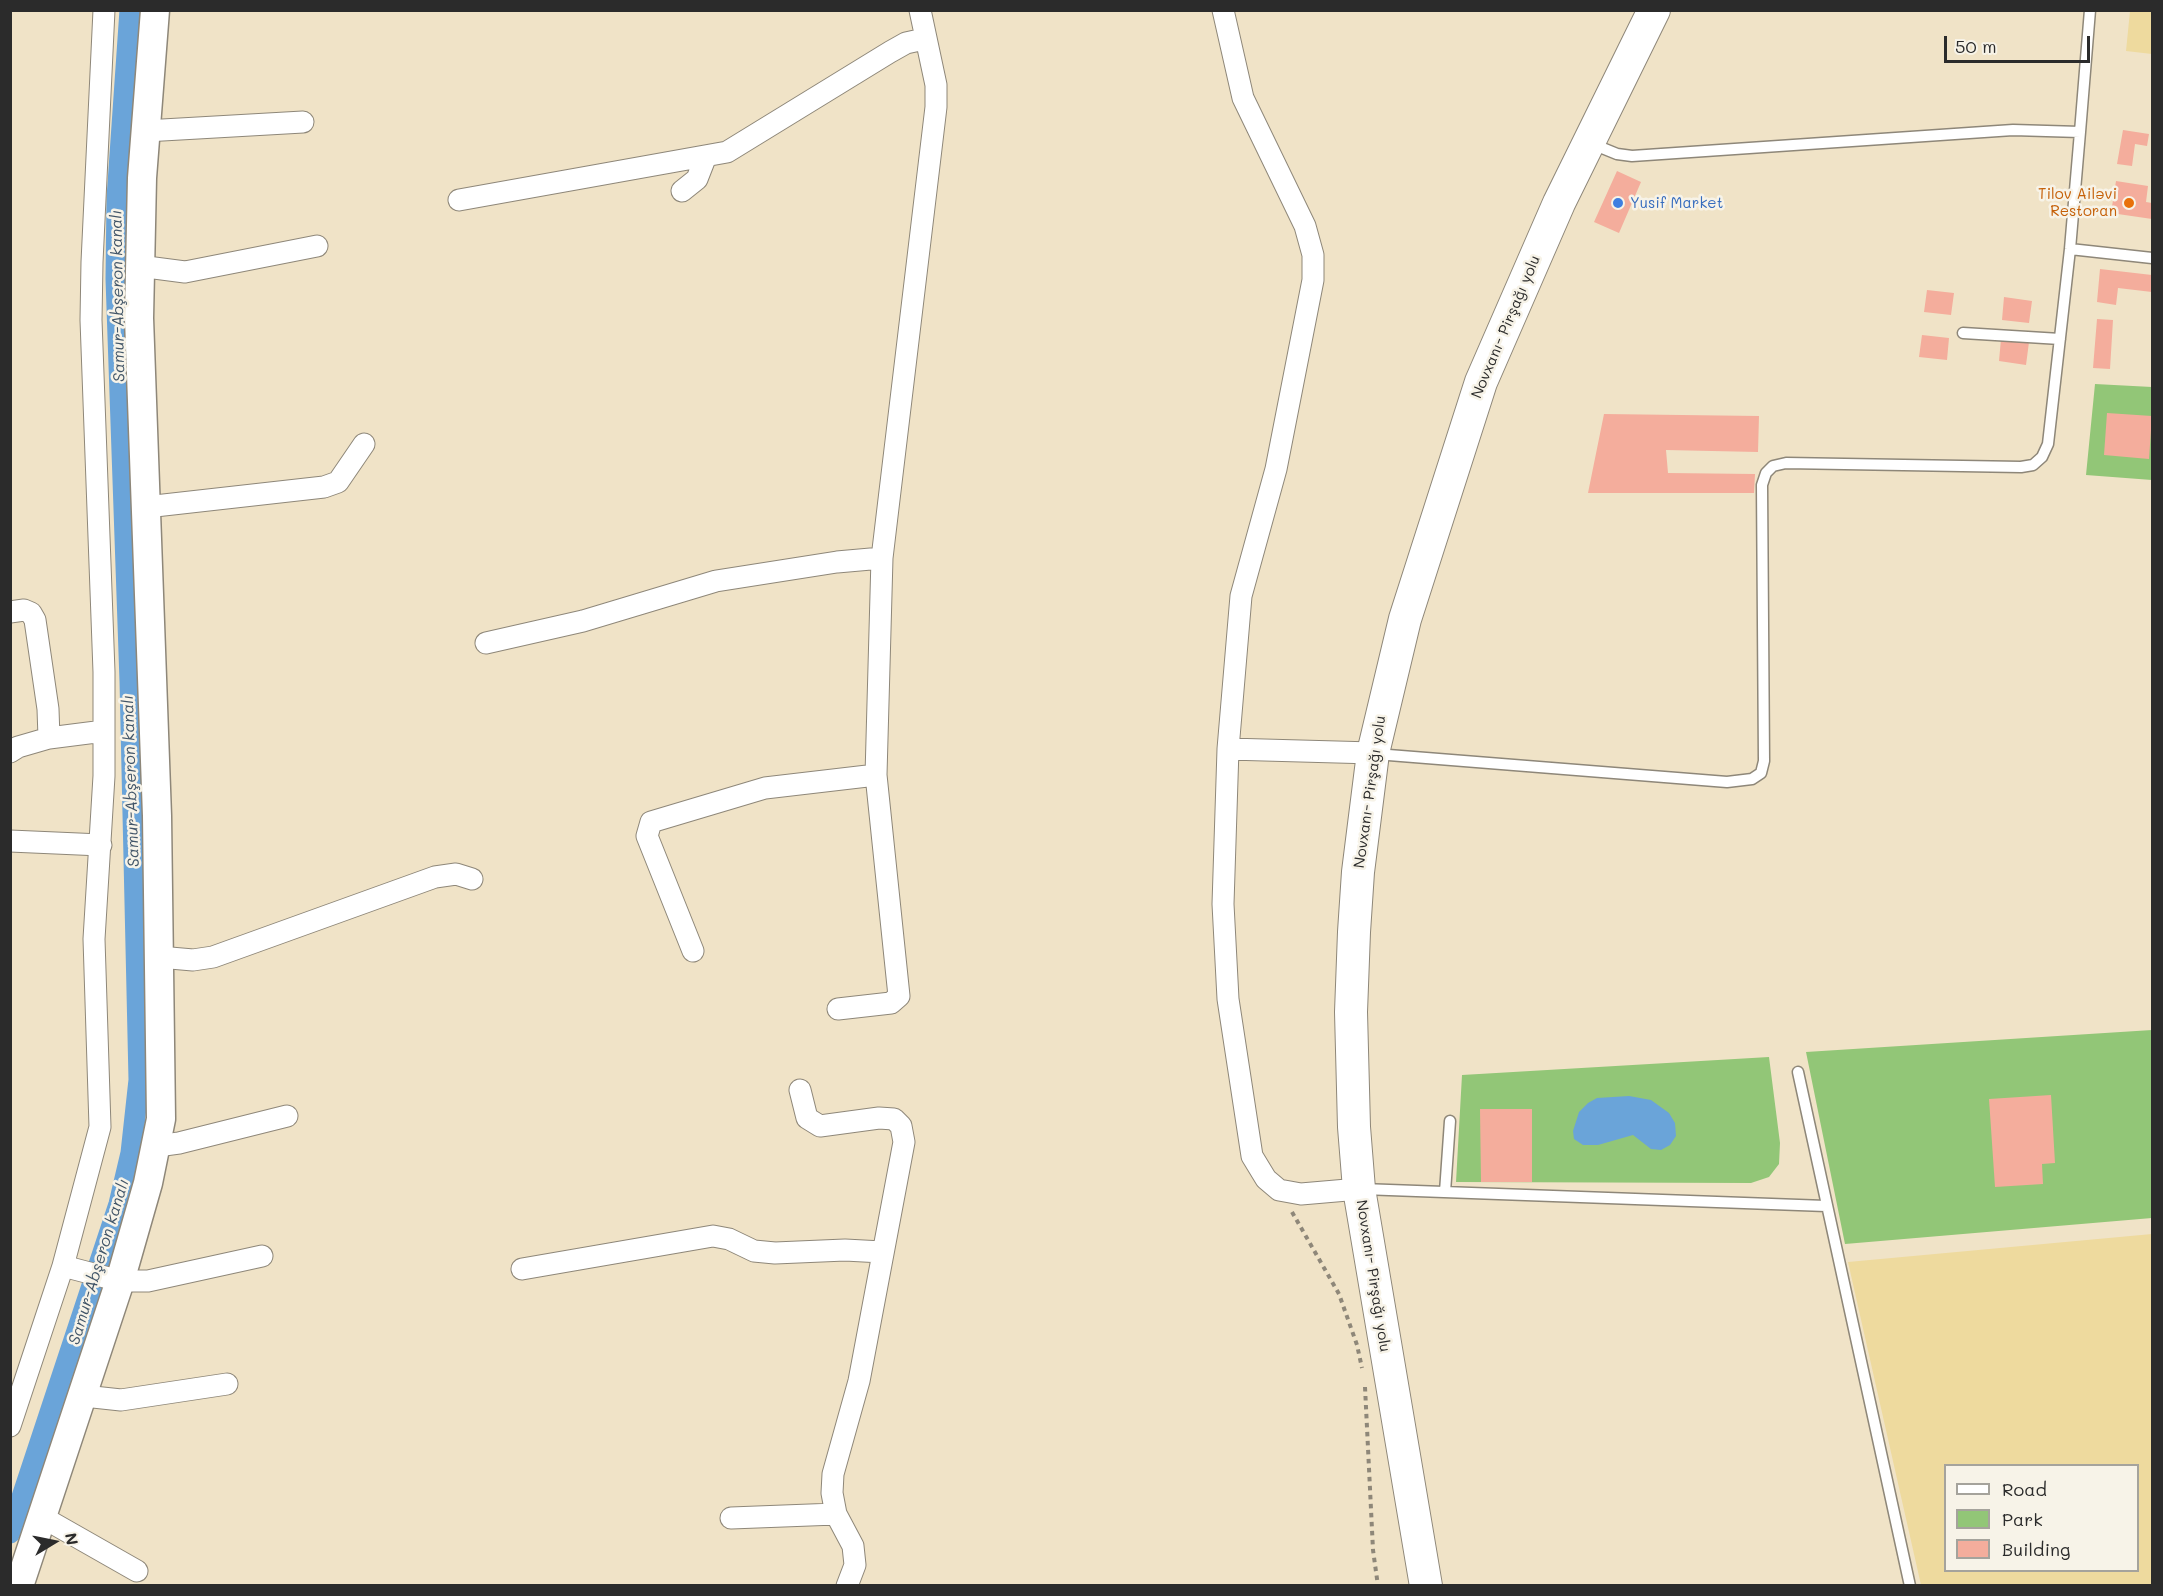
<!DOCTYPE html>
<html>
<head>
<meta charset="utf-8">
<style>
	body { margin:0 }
	#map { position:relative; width:2163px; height:1596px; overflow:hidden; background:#f0e3c7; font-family:Mali,sans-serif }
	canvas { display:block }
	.frame { position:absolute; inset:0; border:12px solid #2b2b2b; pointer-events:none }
	.legend { position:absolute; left:1944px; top:1464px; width:195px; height:108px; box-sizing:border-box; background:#f7f3e8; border:2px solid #a5a39c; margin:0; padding:8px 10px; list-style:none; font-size:18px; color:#2b2b2b }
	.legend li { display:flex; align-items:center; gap:12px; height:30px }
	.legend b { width:30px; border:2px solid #a5a39c }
	.north { position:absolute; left:24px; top:1512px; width:60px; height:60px; -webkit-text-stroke:4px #f7f3e8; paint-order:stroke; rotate:80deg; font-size:16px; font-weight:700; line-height:24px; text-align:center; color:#2b2b2b }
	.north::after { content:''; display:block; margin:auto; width:21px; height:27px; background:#2b2b2b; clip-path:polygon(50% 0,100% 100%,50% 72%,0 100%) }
	.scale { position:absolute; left:1944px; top:36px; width:146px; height:27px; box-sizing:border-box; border:3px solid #2b2b2b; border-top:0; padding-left:8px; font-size:18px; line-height:21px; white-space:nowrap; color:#2b2b2b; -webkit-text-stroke:4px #f7f3e8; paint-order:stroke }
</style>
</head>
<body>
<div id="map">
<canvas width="2163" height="1596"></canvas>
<div class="frame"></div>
<ul class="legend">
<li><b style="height:8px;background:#fff"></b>Road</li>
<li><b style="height:16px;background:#92c677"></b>Park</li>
<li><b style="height:16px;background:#f4ad9c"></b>Building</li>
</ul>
<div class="north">N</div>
<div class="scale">50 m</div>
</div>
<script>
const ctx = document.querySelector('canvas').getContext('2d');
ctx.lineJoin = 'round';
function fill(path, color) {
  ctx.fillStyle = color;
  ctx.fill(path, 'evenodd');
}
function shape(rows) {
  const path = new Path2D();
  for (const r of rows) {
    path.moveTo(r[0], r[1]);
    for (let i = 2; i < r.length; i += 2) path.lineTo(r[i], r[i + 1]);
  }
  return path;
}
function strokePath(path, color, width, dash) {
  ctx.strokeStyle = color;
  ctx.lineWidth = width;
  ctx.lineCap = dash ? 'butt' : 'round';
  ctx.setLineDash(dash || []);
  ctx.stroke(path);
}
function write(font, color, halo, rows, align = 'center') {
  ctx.font = font + ' Mali,sans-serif';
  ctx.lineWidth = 5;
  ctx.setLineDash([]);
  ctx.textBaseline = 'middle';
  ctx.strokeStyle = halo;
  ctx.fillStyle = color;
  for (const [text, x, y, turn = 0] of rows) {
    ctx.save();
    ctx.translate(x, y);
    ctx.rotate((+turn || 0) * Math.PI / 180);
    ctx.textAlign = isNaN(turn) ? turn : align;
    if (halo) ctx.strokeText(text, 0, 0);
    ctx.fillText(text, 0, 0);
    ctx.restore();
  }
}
const green = shape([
	[2095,384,2152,387,2152,480,2086,475],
	[2152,1030,2152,1218,1845,1244,1806,1052],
	[1769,1057,1780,1143,1779,1164,1769,1177,1751,1183,1456,1182,1462,1075]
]);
const sand = shape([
	[2130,11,2152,11,2152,54,2126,51],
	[2152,1234,2152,1585,1921,1585,1848,1262],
	[1946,1466,2138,1466,2138,1570,1946,1570]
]);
const water = shape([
	[1629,1096,1651,1100,1669,1113,1675,1123,1676,1136,1670,1145,1661,1150,1651,1149,1633,1135,1598,1145,1583,1145,1574,1139,1573,1131,1579,1112,1588,1103,1597,1098]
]);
const canal = shape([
	[10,1533,119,1204,131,1153,139,1080,130,681,116,279,117,198,130,10]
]);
const building = shape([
	[2123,130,2149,134,2147,146,2135,144,2132,166,2117,164],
	[1617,171,1641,182,1619,233,1594,222],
	[2116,181,2148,186,2146,202,2152,203,2152,219,2111,213],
	[2100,269,2152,275,2152,292,2118,288,2116,305,2097,302],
	[1927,290,1954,293,1951,315,1924,312],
	[2004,297,2032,301,2029,323,2002,320],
	[2097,319,2113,320,2110,369,2093,368],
	[1922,335,1949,338,1947,360,1919,357],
	[2001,339,2029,342,2026,365,1999,361],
	[2107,413,2152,416,2149,459,2104,455],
	[1604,414,1759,416,1758,452,1666,450,1668,473,1755,474,1754,493,1588,493],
	[2051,1095,2055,1163,2042,1164,2043,1184,1995,1187,1989,1099],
	[1480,1109,1532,1109,1532,1182,1481,1182]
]);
const path = shape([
	[1292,1212,1339,1294,1357,1345,1362,1368],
	[1365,1387,1373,1550,1378,1586]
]);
const lane = shape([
	[2080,132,2090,10],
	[2070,249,2152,258],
	[1963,333,2060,339],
	[1376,754,1727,782,1752,779,1761,773,1764,761,1762,485,1766,473,1773,466,1786,463,2021,467,2033,465,2042,457,2048,444,2070,249,2080,132,2013,130,1632,156,1617,154,1590,143],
	[1798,1072,1910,1586],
	[1362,1189,1826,1206],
	[1445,1192,1450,1121]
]);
const street = shape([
	[1223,10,1243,98,1305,226,1313,255,1313,280,1276,469,1241,596,1228,749,1223,904,1228,999,1252,1156,1266,1179,1279,1190,1301,1194,1359,1189],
	[145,131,303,122],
	[682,191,697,179,706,156],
	[459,200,727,152,890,52,906,43,924,39],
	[139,266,185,272,317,246],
	[146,507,324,487,338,482,364,444],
	[10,612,24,610,31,613,35,620,48,709,49,738,104,731],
	[486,643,583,621,716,581,837,562,882,558],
	[1228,749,1373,753],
	[10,752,18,747,49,738],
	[10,841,101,845],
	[693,951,647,836,651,822,765,788,876,775],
	[159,957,193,960,213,957,435,877,456,874,472,879],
	[838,1009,891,1003,899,996,876,775,882,558,936,107,936,85,920,10],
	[800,1090,807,1118,820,1126,879,1118,894,1119,901,1126,904,1142,859,1381,833,1474,832,1493,836,1514,853,1546,855,1565,847,1586],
	[157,1146,179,1143,287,1116],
	[63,1266,120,1281,148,1281,262,1256],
	[522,1269,713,1236,729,1239,754,1251,775,1253,845,1250,882,1252],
	[84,1396,121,1400,227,1384],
	[10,1426,63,1266,100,1127,94,939,104,776,104,672,91,320,92,262,104,10],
	[42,1517,137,1571],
	[731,1518,836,1514]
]);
const secondary = shape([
	[19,1586,120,1281,148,1183,161,1119,157,816,139,318,142,178,155,10]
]);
const primary = shape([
	[1426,1586,1359,1189,1354,1127,1351,1012,1354,932,1358,872,1373,753,1405,619,1481,382,1559,203,1654,10]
]);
const markers = [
	[1618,203,6,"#3f7fe0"],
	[2129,203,6,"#e8710a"]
];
const foodNames = [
	["Tilov Ailəvi",2117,194],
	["Restoran",2117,211]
];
const shopNames = [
	["Yusif Market",1630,203]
];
const streetNames = [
	["Novxanı- Pirşağı yolu",1506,327,-67],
	["Novxanı- Pirşağı yolu",1370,792,-82],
	["Novxanı- Pirşağı yolu",1373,1276,81]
];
const waterNames = [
	["Samur-Abşeron kanalı",118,296,-91],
	["Samur-Abşeron kanalı",131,781,-92],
	["Samur-Abşeron kanalı",99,1262,-73]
];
fill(green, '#92c677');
fill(sand, '#eeda9e');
fill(water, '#6aa4d9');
strokePath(canal, '#6aa4d9', 21);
fill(building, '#f4ad9c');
strokePath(lane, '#8e8779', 13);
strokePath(street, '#8e8779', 23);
strokePath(secondary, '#8e8779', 31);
strokePath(primary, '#8e8779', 34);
strokePath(path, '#8e8779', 4, [4.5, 4.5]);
strokePath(lane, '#fff', 10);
strokePath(street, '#fff', 21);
strokePath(secondary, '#fff', 28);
strokePath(primary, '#fff', 32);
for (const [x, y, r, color] of markers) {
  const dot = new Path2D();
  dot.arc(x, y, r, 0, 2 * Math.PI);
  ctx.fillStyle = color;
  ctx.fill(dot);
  strokePath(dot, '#f7f3e8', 2);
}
write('15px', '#c56008', '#f7f3e8', foodNames, 'right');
write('15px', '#366cbe', '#f7f3e8', shopNames, 'left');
write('15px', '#2b2b2b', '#f7f3e8', streetNames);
write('italic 16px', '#415568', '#f7f3e8', waterNames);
</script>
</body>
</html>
